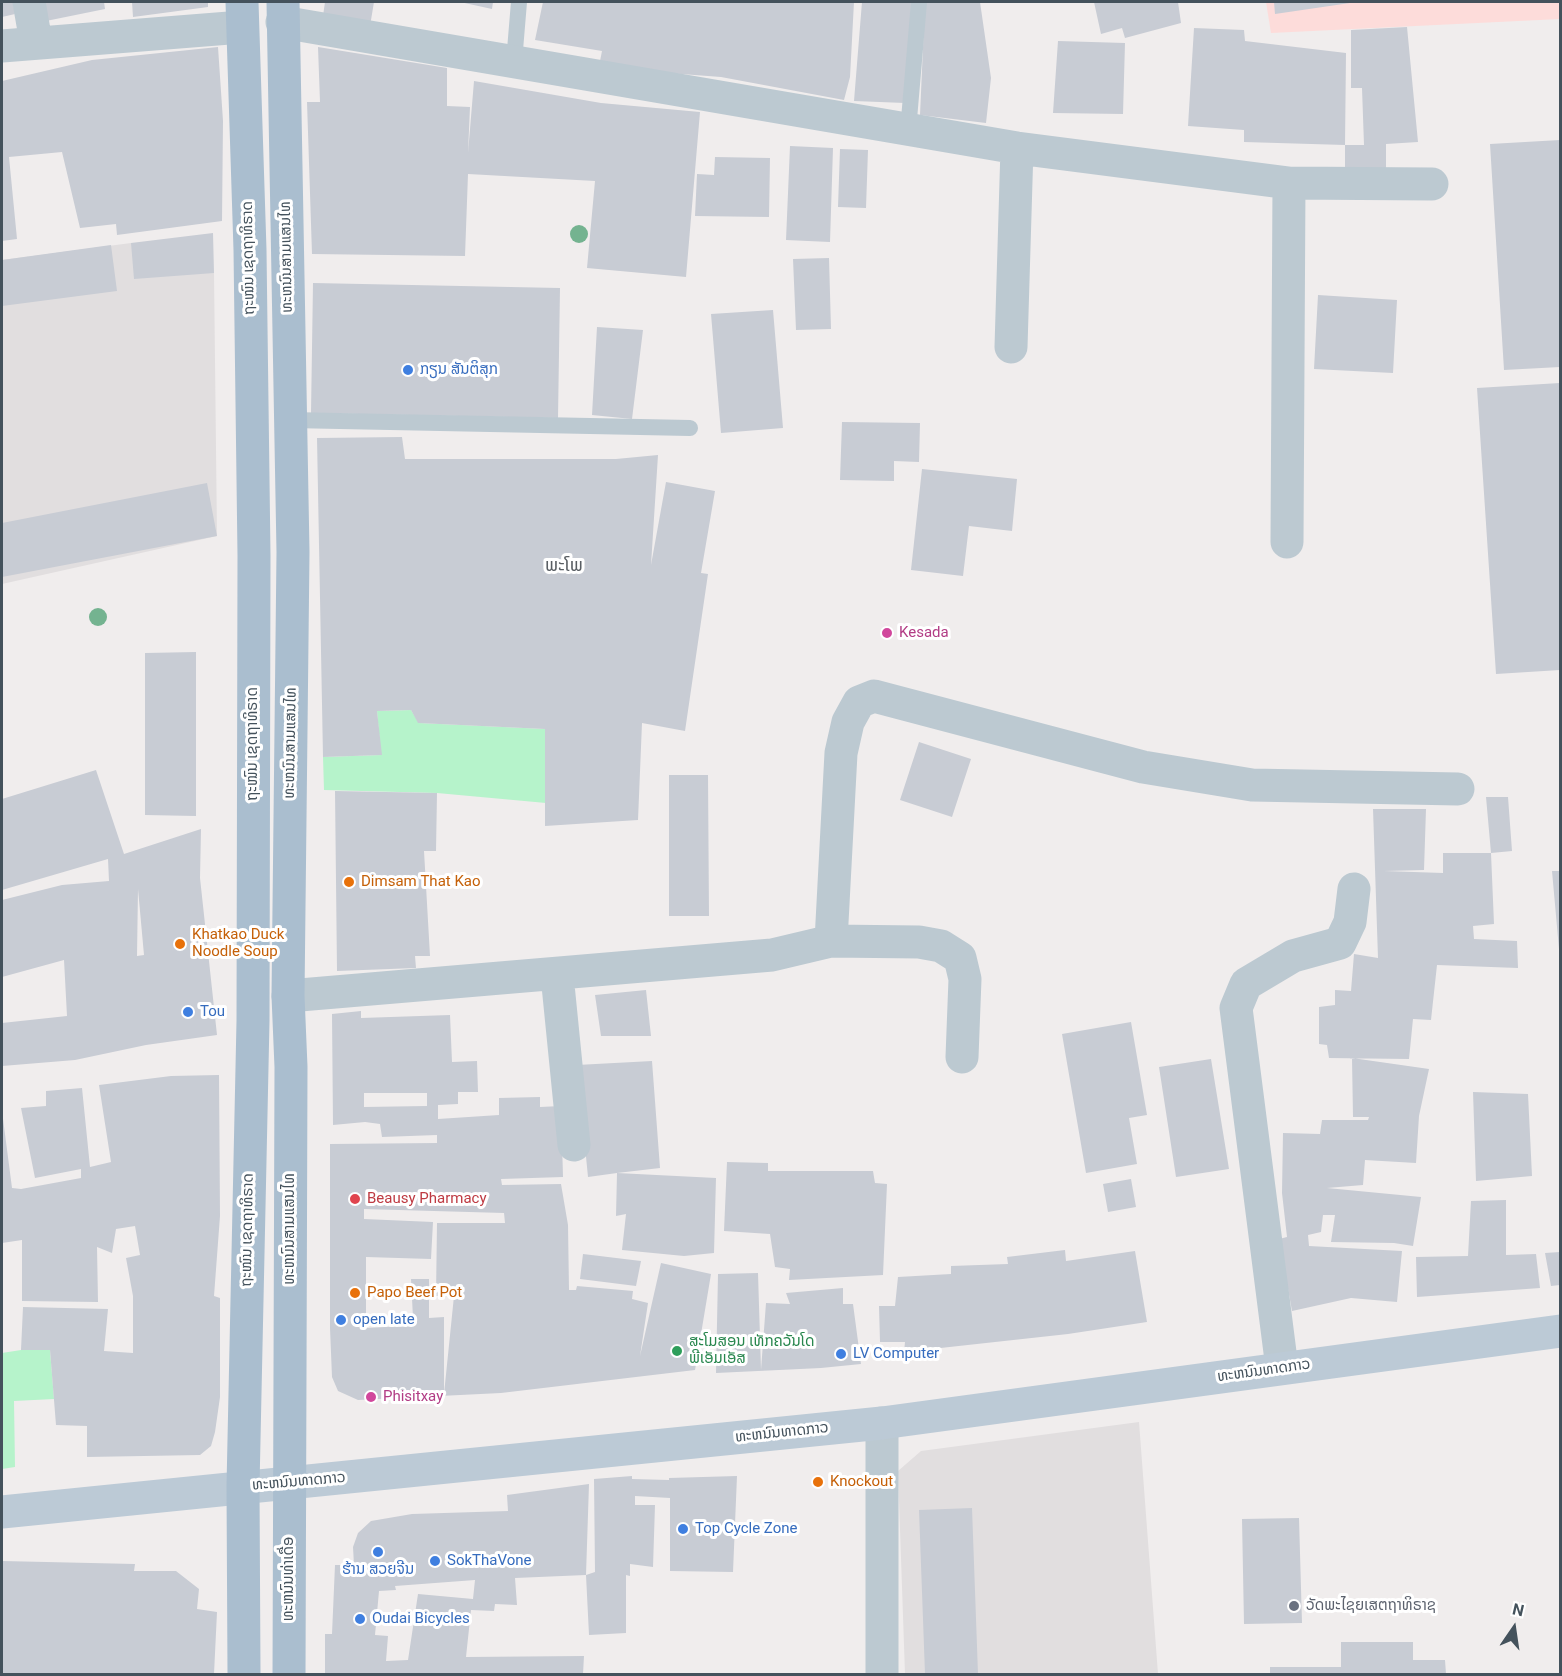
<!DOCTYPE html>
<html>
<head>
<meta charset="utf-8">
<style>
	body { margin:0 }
	#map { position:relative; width:1562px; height:1676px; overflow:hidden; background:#f0eded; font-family:Roboto,sans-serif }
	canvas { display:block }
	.frame { position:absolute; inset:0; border:3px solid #44525c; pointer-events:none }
	.north { position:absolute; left:1484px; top:1598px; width:60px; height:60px; -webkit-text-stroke:4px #fff; paint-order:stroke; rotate:13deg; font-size:16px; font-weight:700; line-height:24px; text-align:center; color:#44525c }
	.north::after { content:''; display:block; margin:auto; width:21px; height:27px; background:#44525c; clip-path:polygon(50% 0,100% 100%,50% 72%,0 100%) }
</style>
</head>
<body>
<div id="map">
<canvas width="1562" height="1676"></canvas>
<div class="frame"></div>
<div class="north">N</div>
</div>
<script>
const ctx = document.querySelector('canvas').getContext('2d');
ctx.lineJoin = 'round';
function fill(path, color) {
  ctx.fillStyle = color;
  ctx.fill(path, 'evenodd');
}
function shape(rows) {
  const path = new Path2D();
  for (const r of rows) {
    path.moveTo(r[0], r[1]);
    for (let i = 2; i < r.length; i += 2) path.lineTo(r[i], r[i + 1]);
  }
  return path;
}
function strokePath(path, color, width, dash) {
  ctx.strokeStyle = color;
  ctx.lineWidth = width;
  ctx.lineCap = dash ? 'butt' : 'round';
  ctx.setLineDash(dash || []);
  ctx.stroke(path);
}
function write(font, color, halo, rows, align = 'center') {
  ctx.font = font + ' Roboto,"Noto Sans Lao",sans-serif';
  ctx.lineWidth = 6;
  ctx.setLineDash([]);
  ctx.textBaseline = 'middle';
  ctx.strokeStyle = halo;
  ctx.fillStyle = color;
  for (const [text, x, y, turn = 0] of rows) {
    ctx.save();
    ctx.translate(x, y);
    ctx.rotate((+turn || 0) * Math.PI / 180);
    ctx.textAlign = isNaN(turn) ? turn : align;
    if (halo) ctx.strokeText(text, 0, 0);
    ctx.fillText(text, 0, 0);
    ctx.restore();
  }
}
const education = shape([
	[131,243,214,273,217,536,2,584,2,260],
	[1139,1422,1158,1674,905,1674,898,1471,921,1451]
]);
const medical = shape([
	[1266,2,1560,2,1560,19,1271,33]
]);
const green = shape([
	[411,710,419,723,545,729,546,803,437,793,324,790,323,757,381,755,377,711],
	[21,1350,50,1350,54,1399,14,1401,15,1467,2,1469,2,1353]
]);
const building = shape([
	[2,2,13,2,15,14,2,17],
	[43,2,104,2,105,9,46,21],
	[132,2,208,2,208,7,133,17],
	[325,2,374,2,370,26,323,16],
	[460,2,493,2,492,9],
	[543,2,854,2,850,77,844,100,721,77,668,73,600,61,602,51,535,40],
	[862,2,914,2,905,103,854,101],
	[925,2,980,2,991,78,986,123,920,115],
	[1094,2,1178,2,1181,23,1125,38,1122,28,1101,34],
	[1274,2,1350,2,1350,3,1275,14],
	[1407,27,1418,142,1386,144,1386,168,1345,170,1345,145,1244,142,1244,130,1188,126,1194,28,1244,30,1245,41,1346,53,1345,145,1364,145,1362,88,1351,88,1351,30],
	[1058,41,1125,43,1123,114,1053,113],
	[218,47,223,121,222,221,117,235,116,224,80,228,62,152,9,157,17,239,2,241,2,81,92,60],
	[318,47,447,68,447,106,470,107,468,153,474,81,601,103,700,112,686,277,587,268,595,181,468,174,465,256,312,254,307,102,320,102],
	[1560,140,1560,367,1504,370,1490,144],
	[790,146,833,148,830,242,786,240],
	[840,149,868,150,866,208,838,207],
	[715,157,770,158,769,217,695,216,697,174,714,175],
	[213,233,214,273,134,279,131,243],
	[111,245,117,291,2,306,2,260],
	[829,258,831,329,796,330,793,259],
	[313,283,560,288,558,418,311,413],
	[1318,295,1397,300,1393,373,1314,369],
	[773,310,783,428,721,433,711,314],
	[597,327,643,330,632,419,592,415],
	[1560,383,1560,670,1496,674,1477,388],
	[842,422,920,423,919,462,894,461,894,481,840,480],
	[402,437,405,459,616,459,658,455,651,565,666,482,715,491,701,573,708,574,685,731,642,723,638,820,545,826,545,729,418,723,411,710,377,711,382,755,323,757,317,438],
	[922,469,1017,479,1012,531,969,526,963,576,911,570],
	[207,483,217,536,2,577,2,523],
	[196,652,196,816,145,815,145,653],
	[919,742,971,759,952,817,900,800],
	[96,770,124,854,201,829,200,878,217,1035,146,1045,75,1060,2,1066,2,1023,67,1016,64,960,2,977,2,900,62,885,109,881,108,859,2,890,2,799],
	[138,889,144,955,137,956],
	[669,775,708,775,709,916,669,916],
	[335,791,437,793,436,851,424,851,430,956,415,956,416,968,337,971],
	[1486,797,1508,797,1512,851,1491,853],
	[1373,809,1426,809,1424,870,1384,871,1443,873,1443,853,1491,853,1494,924,1473,926,1474,939,1517,941,1518,968,1437,965,1431,1020,1413,1019,1409,1059,1329,1058,1327,1045,1319,1044,1319,1007,1335,1005,1335,990,1351,991,1354,954,1378,958],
	[1552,871,1560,871,1560,949,1559,949],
	[646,990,651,1036,601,1036,595,995],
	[361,1011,361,1018,450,1015,452,1062,477,1061,478,1092,458,1092,458,1104,438,1105,438,1119,499,1115,499,1098,540,1097,540,1107,561,1106,563,1177,501,1179,502,1185,561,1184,568,1225,569,1290,576,1290,577,1286,633,1291,632,1299,648,1303,640,1356,661,1263,711,1274,695,1370,501,1393,358,1400,338,1391,332,1377,330,1328,330,1144,437,1143,437,1135,382,1137,380,1124,365,1122,333,1125,332,1014],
	[364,1093,427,1093,427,1106,364,1107],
	[364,1209,504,1213,505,1223,437,1223,436,1296,454,1296,444,1394,444,1317,429,1318,429,1279,411,1279,413,1318,405,1318,405,1326,366,1328,366,1257,431,1259,433,1222,364,1219],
	[1131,1022,1147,1115,1129,1118,1137,1164,1086,1173,1062,1034],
	[1352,1058,1429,1069,1419,1116,1416,1163,1365,1160,1363,1185,1327,1188,1421,1197,1413,1246,1394,1243,1331,1242,1335,1215,1323,1215,1321,1232,1308,1235,1309,1246,1402,1251,1397,1302,1351,1298,1292,1311,1279,1239,1287,1237,1282,1193,1283,1133,1320,1134,1322,1120,1368,1120,1369,1117,1353,1117],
	[1211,1059,1229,1169,1176,1177,1159,1067],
	[652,1061,660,1168,617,1173,716,1178,714,1253,684,1256,622,1250,626,1214,616,1216,617,1173,588,1177,577,1065],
	[219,1075,220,1216,214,1296,220,1298,220,1397,215,1432,211,1446,200,1455,87,1457,87,1426,56,1425,50,1350,21,1350,23,1307,108,1309,104,1351,133,1353,133,1296,126,1258,140,1255,135,1226,116,1229,112,1253,97,1247,98,1302,22,1301,22,1240,2,1243,2,1111,12,1188,21,1189,81,1178,81,1169,35,1178,21,1108,46,1106,46,1091,82,1088,90,1167,111,1162,99,1085,171,1076],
	[1473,1092,1528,1094,1532,1176,1476,1181],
	[727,1162,768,1163,768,1171,873,1171,875,1183,887,1184,883,1275,789,1280,790,1269,775,1267,770,1234,724,1231],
	[1131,1179,1136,1207,1108,1212,1103,1184],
	[1506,1200,1506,1255,1536,1254,1540,1288,1417,1297,1416,1257,1468,1256,1471,1201],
	[1065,1250,1066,1261,1135,1251,1147,1322,1068,1334,904,1352,905,1342,880,1342,879,1306,895,1306,898,1277,951,1274,951,1266,1008,1264,1007,1257],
	[1560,1252,1560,1285,1551,1286,1545,1253],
	[583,1254,641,1261,636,1286,580,1279],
	[758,1273,761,1370,766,1303,790,1304,786,1293,843,1288,843,1304,853,1304,861,1364,821,1368,716,1373,718,1274],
	[632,1476,632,1479,669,1480,669,1478,737,1476,733,1572,670,1571,670,1498,635,1496,635,1505,655,1505,653,1567,630,1564,630,1576,626,1575,626,1633,589,1635,586,1575,595,1572,594,1479],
	[589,1484,586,1575,515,1578,517,1605,495,1604,494,1611,471,1610,466,1657,584,1656,583,1674,325,1674,325,1634,332,1634,335,1565,354,1565,353,1547,358,1533,371,1521,412,1514,508,1511,507,1495],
	[475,1580,473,1599,418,1594,408,1660,386,1661,388,1636,375,1635,379,1591,396,1590,395,1586],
	[972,1508,978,1674,925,1674,919,1510],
	[1299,1518,1302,1623,1244,1624,1242,1519],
	[2,1561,135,1564,134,1571,176,1571,199,1589,197,1609,217,1612,214,1674,2,1674],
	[1341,1642,1413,1642,1413,1660,1445,1660,1446,1674,1270,1674,1270,1667,1341,1667]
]);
const lane = shape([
	[514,62,519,2],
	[908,131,919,2],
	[290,420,690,428]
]);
const street = shape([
	[29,2,36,42],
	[282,22,1017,148,1289,183,1432,184],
	[2,46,242,27],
	[1011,347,1017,148],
	[1287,542,1289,183],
	[831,941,919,942,941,946,960,958,965,979,962,1057],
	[557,975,574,1145],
	[288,996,772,955,831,941,841,753,848,722,859,702,874,696,1143,767,1252,785,1458,789],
	[1282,1368,1236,1008,1246,984,1293,956,1340,943,1350,922,1354,889],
	[882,1674,882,1423]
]);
const secondary = shape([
	[2,1512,882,1423,1560,1331]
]);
const primary = shape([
	[242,2,250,250,254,555,253,1021,243,1486,244,1674],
	[283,2,293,552,288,996,291,1067,289,1674]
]);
const trees = [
	[579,234],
	[98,617]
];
const markers = [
	[408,370,6,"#3f7fe0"],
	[887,633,6,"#d1479c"],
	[349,882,6,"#e8710a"],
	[180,944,6,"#e8710a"],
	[188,1012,6,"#3f7fe0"],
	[355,1199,6,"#e0444e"],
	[355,1293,6,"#e8710a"],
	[341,1320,6,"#3f7fe0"],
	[677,1351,6,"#2e9e5b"],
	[841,1354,6,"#3f7fe0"],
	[371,1397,6,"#d1479c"],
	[818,1482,6,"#e8710a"],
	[683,1529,6,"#3f7fe0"],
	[378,1552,6,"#3f7fe0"],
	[435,1561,6,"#3f7fe0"],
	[1294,1606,6,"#6b7280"],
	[360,1619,6,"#3f7fe0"]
];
const streetNames = [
	["ທະຫນົນສາມແສນໄທ",287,257,-91],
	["ຖະໜົນ ເຊດຖາທິຣາດ",249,258,-91],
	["ທະຫນົນສາມແສນໄທ",291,743,-89],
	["ຖະໜົນ ເຊດຖາທິຣາດ",253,744,-90],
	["ທະຫນົນສາມແສນໄທ",290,1229,-90],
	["ຖະໜົນ ເຊດຖາທິຣາດ",248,1230,-89],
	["ທະຫນົນທາດກາວ",1264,1371,-8],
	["ທະຫນົນທາດກາວ",782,1433,-6],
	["ທະຫນົນທາດກາວ",299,1482,-5],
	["ທະຫນົນທ່າເດື່ອ",289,1579,-90]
];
const shopNames = [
	["ກຽນ ສັນຕິສຸກ",420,370],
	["Tou",200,1012],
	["open late",353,1320],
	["LV Computer",853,1354],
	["Top Cycle Zone",695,1529],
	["SokThaVone",447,1561],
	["ຮ້ານ ສວຍຈີນ",378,1570,"center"],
	["Oudai Bicycles",372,1619]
];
const hotelNames = [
	["Kesada",899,633],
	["Phisitxay",383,1397]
];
const foodNames = [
	["Dimsam That Kao",361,882],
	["Khatkao Duck",192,935],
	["Noodle Soup",192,952],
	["Papo Beef Pot",367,1293],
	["Knockout",830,1482]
];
const healthNames = [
	["Beausy Pharmacy",367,1199]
];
const leisureNames = [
	["ສະໂມສອນ ເທັກຄວັນໂດ",689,1342],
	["ພີເອັມເອັສ",689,1359]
];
const worshipNames = [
	["ວັດພະໄຊຍເສຕຖາທິຣາຊ",1306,1606]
];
const quarterNames = [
	["ພະໂພ",564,566]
];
fill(education, '#e1dedf');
fill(medical, '#fddcda');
fill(green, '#b6f3cb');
fill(building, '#c8ccd4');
strokePath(lane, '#bcc9d1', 16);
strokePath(street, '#bcc9d1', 33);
strokePath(secondary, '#bccad6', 33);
strokePath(primary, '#aabecf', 33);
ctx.fillStyle = '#74b390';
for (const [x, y] of trees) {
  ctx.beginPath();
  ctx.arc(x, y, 9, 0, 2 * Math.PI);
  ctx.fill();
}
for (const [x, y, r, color] of markers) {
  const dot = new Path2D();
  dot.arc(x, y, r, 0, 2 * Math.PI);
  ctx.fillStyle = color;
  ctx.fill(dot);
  strokePath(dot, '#fff', 2);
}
write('15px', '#44525c', '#fff', streetNames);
write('15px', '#366cbe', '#fff', shopNames, 'left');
write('15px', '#b23c85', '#fff', hotelNames, 'left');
write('15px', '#c56008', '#fff', foodNames, 'left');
write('15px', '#be3a42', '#fff', healthNames, 'left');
write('15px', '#27864d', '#fff', leisureNames, 'left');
write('15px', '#5b616d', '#fff', worshipNames, 'left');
write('18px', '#595e63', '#fff', quarterNames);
</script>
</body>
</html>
